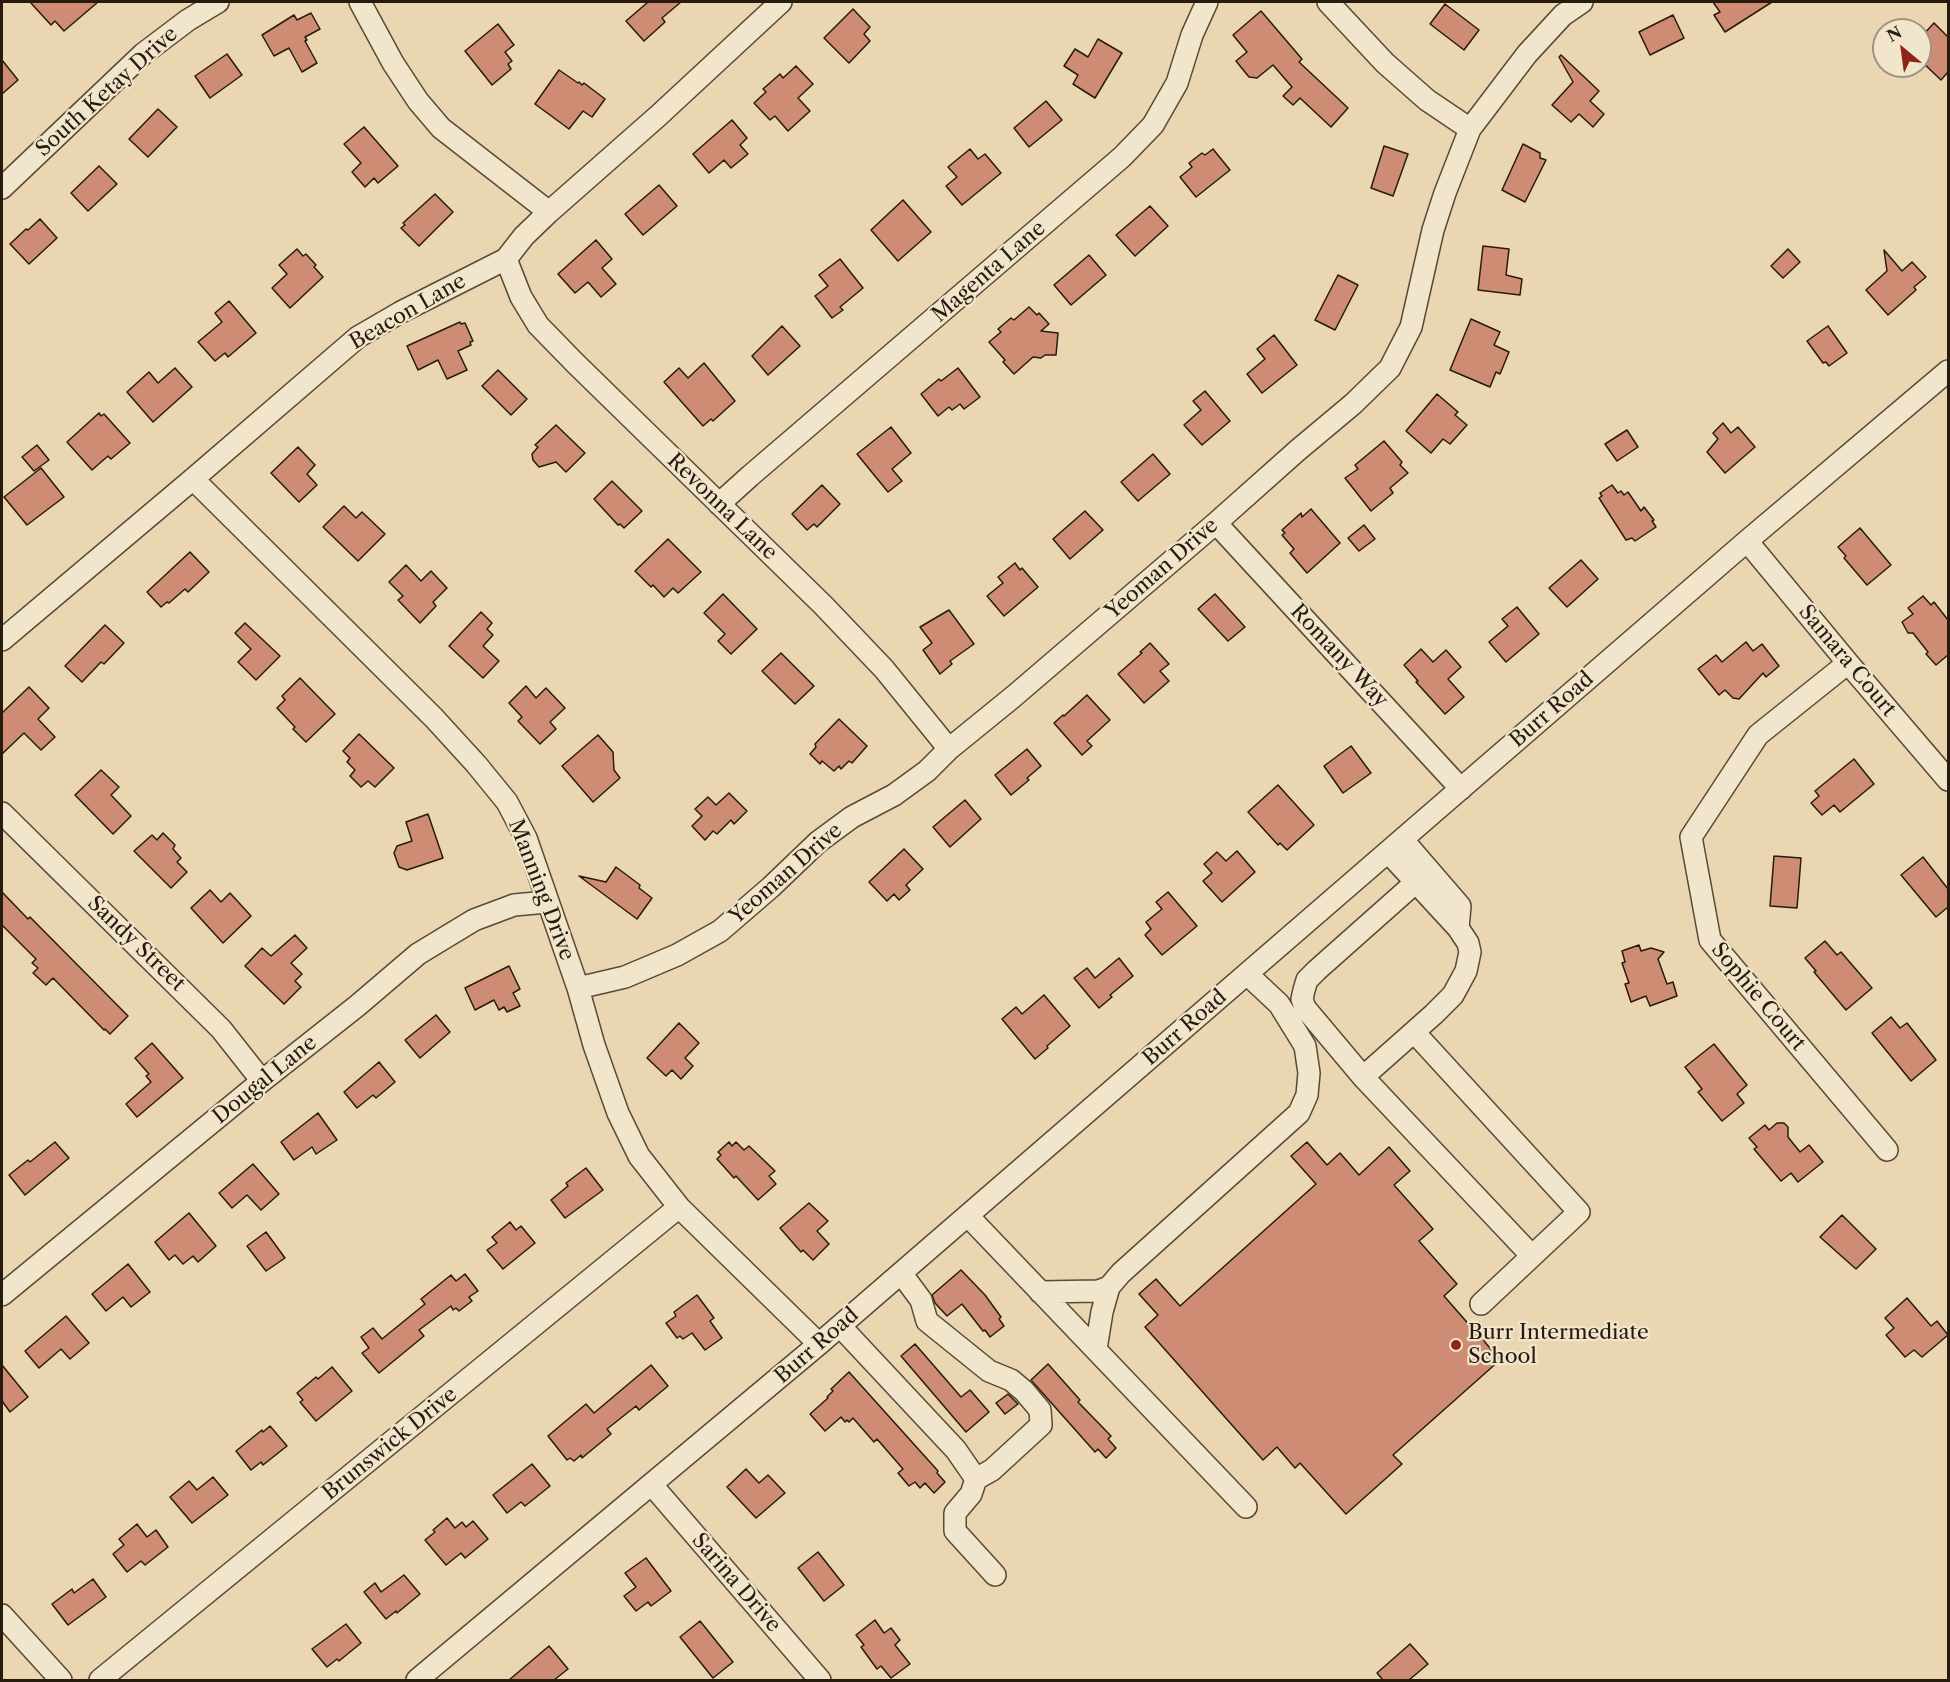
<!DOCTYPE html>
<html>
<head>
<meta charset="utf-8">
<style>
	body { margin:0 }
	#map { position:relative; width:1950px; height:1682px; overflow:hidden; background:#ead7b1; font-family:"Libre Caslon Text",serif }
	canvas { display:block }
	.frame { position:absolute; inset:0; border:3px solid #271b0e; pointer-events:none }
	.north { position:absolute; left:1872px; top:18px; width:60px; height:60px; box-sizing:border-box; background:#f1e5cc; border:2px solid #a09480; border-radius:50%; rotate:331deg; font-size:16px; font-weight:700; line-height:24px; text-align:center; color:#271b0e }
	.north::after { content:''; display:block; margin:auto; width:21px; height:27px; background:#8f2418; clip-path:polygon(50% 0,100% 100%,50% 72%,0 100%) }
</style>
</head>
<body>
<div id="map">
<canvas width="1950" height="1682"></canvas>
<div class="frame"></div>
<div class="north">N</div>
</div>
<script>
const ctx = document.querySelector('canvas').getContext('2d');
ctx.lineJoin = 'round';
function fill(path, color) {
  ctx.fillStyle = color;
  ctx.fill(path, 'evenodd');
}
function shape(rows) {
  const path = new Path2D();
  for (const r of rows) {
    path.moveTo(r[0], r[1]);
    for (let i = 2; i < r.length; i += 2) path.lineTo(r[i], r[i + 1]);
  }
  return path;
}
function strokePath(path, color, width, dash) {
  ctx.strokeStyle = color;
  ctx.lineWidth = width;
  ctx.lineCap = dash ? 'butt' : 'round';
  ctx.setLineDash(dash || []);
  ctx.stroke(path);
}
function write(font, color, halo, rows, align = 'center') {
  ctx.font = font + ' "Libre Caslon Text",serif';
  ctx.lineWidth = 4.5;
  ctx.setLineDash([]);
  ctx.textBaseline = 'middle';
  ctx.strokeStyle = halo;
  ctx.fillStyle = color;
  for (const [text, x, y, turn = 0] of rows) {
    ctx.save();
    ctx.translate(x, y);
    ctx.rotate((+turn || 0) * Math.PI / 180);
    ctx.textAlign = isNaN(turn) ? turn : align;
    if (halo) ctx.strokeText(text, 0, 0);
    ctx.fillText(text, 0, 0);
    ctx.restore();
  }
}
const building = shape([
	[30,2,98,2,64,31,55,21,51,25,30,2],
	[648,2,681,2,662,18,665,22,644,41,626,21,648,2],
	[1713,2,1772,2,1725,32,1714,15,1720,12,1713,2],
	[1445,4,1479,30,1464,50,1430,24,1445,4],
	[853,9,870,27,864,34,870,41,849,63,824,38,853,9],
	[1261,11,1302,59,1299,62,1348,108,1331,127,1300,98,1293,105,1283,96,1292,87,1273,65,1257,78,1249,77,1236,61,1247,52,1233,35,1261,11],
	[311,13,320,29,305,37,307,40,305,41,317,63,302,72,289,48,274,56,262,35,294,15,297,20,311,13],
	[1673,15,1684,38,1650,55,1639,32,1673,15],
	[1934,23,1948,37,1948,72,1941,80,1920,60,1920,38,1934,23],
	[498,24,514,45,505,52,512,61,508,64,511,69,492,85,465,51,498,24],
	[1098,39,1122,53,1095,98,1073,84,1078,75,1064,66,1075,49,1088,57,1098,39],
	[227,54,242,75,210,98,195,76,227,54],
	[1561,55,1599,91,1590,101,1604,114,1593,127,1579,114,1571,122,1552,105,1573,82,1559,57,1561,55],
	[2,60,18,80,2,94,2,60],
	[796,66,813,84,798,98,810,111,788,131,775,116,770,120,754,103,766,92,763,89,780,74,783,78,796,66],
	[559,70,578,83,579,82,582,85,584,83,605,99,592,117,583,111,569,129,535,104,559,70],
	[1046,101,1062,120,1029,147,1014,128,1046,101],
	[158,109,177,127,148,157,129,139,158,109],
	[732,120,747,138,740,145,748,154,731,168,724,160,709,173,693,154,732,120],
	[364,127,398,166,378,183,374,178,365,187,352,172,361,163,344,144,364,127],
	[1523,144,1540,153,1540,158,1546,160,1525,202,1502,190,1523,144],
	[1384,146,1408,154,1393,196,1371,188,1384,146],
	[970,149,978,159,985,154,1001,173,962,205,946,186,957,177,948,167,970,149],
	[1213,149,1230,170,1196,197,1180,177,1192,167,1189,163,1202,153,1205,155,1213,149],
	[99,166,117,184,88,211,71,193,99,166],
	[659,185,677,206,643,235,625,214,659,185],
	[435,194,453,212,419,246,401,228,405,225,403,223,435,194],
	[903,200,931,232,898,261,871,230,903,200],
	[1150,206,1168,226,1135,256,1116,235,1150,206],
	[40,219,57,238,29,264,10,244,26,229,28,230,40,219],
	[596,240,612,259,602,268,616,284,601,297,588,282,575,293,558,274,596,240],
	[1483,246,1509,249,1506,275,1522,279,1520,295,1478,290,1483,246],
	[297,249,303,256,306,254,316,265,314,267,323,277,290,308,272,288,287,274,279,265,297,249],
	[1788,249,1800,262,1783,278,1771,266,1788,249],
	[1884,250,1902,271,1912,262,1926,277,1914,287,1916,290,1888,315,1866,290,1887,271,1884,250],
	[1089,255,1106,275,1071,305,1054,285,1089,255],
	[840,259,863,288,840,307,843,310,832,318,815,296,828,286,819,275,840,259],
	[1338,275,1358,285,1335,330,1315,320,1338,275],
	[229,301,256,333,228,357,225,353,215,361,198,342,222,322,215,313,229,301],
	[1029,307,1037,315,1039,313,1049,324,1041,331,1058,333,1056,355,1045,355,1041,358,1033,357,1014,374,1003,362,1005,360,989,342,1001,332,998,329,1011,318,1014,320,1029,307],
	[1471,319,1500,332,1494,345,1509,352,1500,374,1496,372,1490,387,1450,370,1471,319],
	[460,322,461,324,465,323,473,341,470,342,471,345,458,351,467,370,447,379,438,360,418,370,407,346,460,322],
	[782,326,800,346,768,375,752,356,782,326],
	[1828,326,1847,353,1829,366,1826,362,1823,363,1807,341,1828,326],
	[1274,335,1297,365,1262,393,1247,374,1265,359,1257,349,1274,335],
	[704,363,735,401,713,421,711,419,703,426,664,382,679,368,688,378,704,363],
	[175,368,192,387,153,422,127,392,149,372,158,383,175,368],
	[958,368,980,397,964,409,960,404,952,410,949,407,938,416,921,394,939,379,941,381,958,368],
	[498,370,527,399,511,415,482,386,498,370],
	[1205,391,1230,421,1202,445,1184,425,1201,410,1193,401,1205,391],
	[1437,394,1458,412,1455,415,1467,425,1450,444,1443,439,1431,453,1406,431,1437,394],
	[99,413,101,416,104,414,130,443,111,459,108,456,92,470,67,442,99,413],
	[1723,423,1731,433,1738,427,1755,447,1725,473,1707,452,1718,439,1713,433,1723,423],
	[556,425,585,453,566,472,556,462,539,467,533,460,532,454,538,447,535,445,556,425],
	[891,427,911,453,892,469,902,481,888,492,857,454,891,427],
	[1627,430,1638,447,1617,461,1605,444,1627,430],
	[1384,441,1402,462,1400,465,1408,473,1390,488,1393,493,1371,511,1345,478,1358,469,1355,465,1384,441],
	[37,445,49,460,34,471,22,457,37,445],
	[298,447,315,465,307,474,317,485,299,502,271,473,298,447],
	[1153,454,1170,474,1138,501,1121,482,1153,454],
	[41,468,64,497,27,525,4,497,41,468],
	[612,481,642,511,624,528,620,524,618,525,594,499,612,481],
	[822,485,840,504,817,527,814,524,807,530,792,514,822,485],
	[1612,485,1618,493,1621,491,1624,495,1628,492,1641,511,1644,507,1654,520,1652,521,1656,527,1635,541,1632,538,1626,540,1599,498,1602,496,1600,493,1612,485],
	[344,506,356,518,362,512,385,534,358,561,323,527,344,506],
	[1311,509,1340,543,1307,573,1290,553,1294,549,1282,535,1285,533,1282,530,1301,513,1302,517,1311,509],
	[1085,511,1103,530,1070,559,1053,539,1085,511],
	[1364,525,1375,539,1359,551,1348,538,1364,525],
	[1860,528,1891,565,1867,585,1844,558,1846,556,1838,547,1860,528],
	[668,539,701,572,678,593,673,588,664,597,653,585,651,587,635,571,668,539],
	[190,552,209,572,188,592,185,589,169,603,167,602,161,607,147,592,190,552],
	[1581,560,1598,579,1567,607,1549,588,1581,560],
	[1015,563,1020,570,1022,568,1038,587,1004,616,987,596,1003,583,998,577,1015,563],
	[406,565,421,581,431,571,447,588,433,602,436,606,420,623,398,600,403,596,389,582,406,565],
	[723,594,757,629,731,654,718,641,725,634,704,613,723,594],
	[1215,594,1245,627,1228,641,1198,609,1215,594],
	[1923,596,1931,605,1934,602,1948,620,1948,655,1936,665,1926,654,1928,652,1913,633,1908,633,1902,622,1913,614,1908,608,1923,596],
	[1517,607,1539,634,1506,662,1489,642,1508,626,1502,619,1517,607],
	[949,610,974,644,950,661,952,664,940,674,923,650,932,643,920,627,949,610],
	[481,612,492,623,487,629,493,635,483,646,499,661,483,678,449,646,481,612],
	[245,623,280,656,256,680,238,662,251,649,235,633,245,623],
	[105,625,124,643,104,664,101,662,82,682,65,666,105,625],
	[1746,642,1753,651,1762,644,1779,666,1766,677,1763,673,1739,699,1733,698,1725,690,1719,695,1698,669,1716,655,1722,662,1746,642],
	[1150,643,1169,664,1160,671,1169,681,1144,703,1118,674,1142,653,1140,652,1150,643],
	[1421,649,1433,662,1446,650,1461,667,1448,679,1464,697,1445,714,1416,682,1418,681,1404,665,1421,649],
	[781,653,814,686,795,704,762,671,781,653],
	[300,678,335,714,306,742,293,729,295,727,277,708,285,700,282,696,300,678],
	[526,686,536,698,546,688,565,708,550,722,556,729,540,744,518,721,522,717,509,703,526,686],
	[29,687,49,708,38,719,55,737,41,750,24,733,2,754,2,713,29,687],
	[1087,695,1110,720,1087,741,1092,746,1082,755,1054,723,1063,715,1064,716,1087,695],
	[839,719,867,746,852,763,849,761,841,769,839,766,834,771,822,761,820,764,810,754,816,747,815,744,839,719],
	[359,734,394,768,375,787,368,781,361,787,350,776,355,770,347,762,350,758,343,751,359,734],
	[598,735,613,752,614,770,620,778,593,802,562,766,598,735],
	[1351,746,1371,773,1343,793,1324,766,1351,746],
	[1027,749,1041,766,1027,778,1029,780,1011,795,995,775,1027,749],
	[1854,759,1874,784,1840,812,1834,805,1822,815,1811,803,1819,796,1815,791,1854,759],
	[101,770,119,787,111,795,131,816,113,834,75,795,101,770],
	[1278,785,1314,825,1287,850,1280,843,1278,845,1248,812,1278,785],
	[729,793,747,811,734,824,731,820,717,834,713,831,705,840,692,826,702,816,695,809,708,797,716,805,729,793],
	[965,800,981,819,950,847,933,827,965,800],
	[428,814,443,858,407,870,399,867,394,853,397,846,412,841,406,822,428,814],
	[163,833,175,845,173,849,181,858,177,862,187,872,171,888,134,851,152,835,157,840,163,833],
	[904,849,923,869,906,885,910,890,899,900,894,894,887,901,869,882,904,849],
	[1237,851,1255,872,1222,902,1203,881,1212,873,1204,864,1217,852,1226,861,1237,851],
	[1774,856,1801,858,1797,908,1770,906,1774,856],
	[1923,857,1948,889,1948,907,1936,917,1901,875,1923,857],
	[616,867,640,885,639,888,652,898,637,919,579,876,606,882,616,867],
	[210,890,221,902,230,893,251,916,223,943,191,908,210,890],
	[2,892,28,919,30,917,128,1016,110,1034,105,1029,104,1030,53,978,46,985,33,973,38,968,32,963,36,959,2,925,2,892],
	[1168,892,1197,926,1162,955,1145,935,1151,929,1146,922,1162,909,1156,902,1168,892],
	[295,935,307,948,291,963,302,974,295,981,301,987,284,1004,245,966,262,948,271,956,295,935],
	[1825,941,1837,955,1841,952,1872,988,1846,1010,1814,972,1816,971,1805,958,1825,941],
	[1639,945,1641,951,1651,948,1664,952,1658,959,1667,984,1673,982,1677,996,1650,1006,1646,996,1631,1002,1625,984,1629,983,1622,963,1625,962,1622,951,1639,945],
	[1119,958,1133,976,1110,995,1112,997,1099,1008,1074,978,1087,968,1095,978,1119,958],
	[509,966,520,989,513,993,520,1006,507,1012,504,1007,499,1010,494,1000,475,1010,465,988,509,966],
	[1044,995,1070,1026,1047,1046,1048,1048,1035,1059,1002,1019,1016,1007,1022,1014,1044,995],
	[436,1015,450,1032,420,1058,405,1040,436,1015],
	[1891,1017,1900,1028,1907,1023,1936,1060,1911,1081,1872,1033,1891,1017],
	[679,1023,699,1043,685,1058,693,1066,681,1079,672,1070,666,1076,647,1058,679,1023],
	[152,1043,183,1078,137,1117,126,1104,151,1082,146,1076,149,1074,135,1058,152,1043],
	[1714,1044,1747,1085,1737,1094,1744,1103,1722,1121,1698,1092,1702,1089,1685,1067,1714,1044],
	[379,1062,395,1082,376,1098,373,1095,357,1108,344,1092,379,1062],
	[318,1113,337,1140,316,1154,312,1147,294,1160,281,1142,318,1113],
	[1777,1123,1784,1123,1788,1127,1788,1137,1800,1152,1809,1145,1823,1162,1798,1182,1791,1173,1781,1181,1754,1149,1757,1147,1749,1138,1765,1125,1769,1130,1777,1123],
	[55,1142,69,1158,25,1195,9,1175,28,1160,30,1162,55,1142],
	[729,1142,732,1146,736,1142,744,1150,749,1146,775,1171,769,1176,776,1184,758,1200,736,1176,734,1178,717,1159,721,1155,718,1152,729,1142],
	[1307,1142,1327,1165,1340,1153,1359,1175,1389,1147,1410,1171,1394,1185,1433,1229,1419,1241,1457,1284,1444,1296,1472,1328,1479,1322,1490,1335,1484,1341,1500,1360,1393,1455,1402,1464,1346,1514,1300,1463,1295,1468,1277,1447,1263,1460,1145,1327,1158,1315,1139,1294,1156,1279,1180,1306,1316,1184,1291,1156,1307,1142],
	[253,1164,279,1194,261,1210,247,1195,232,1208,219,1193,253,1164],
	[586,1168,603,1190,565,1218,551,1200,568,1186,566,1183,586,1168],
	[809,1203,828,1221,817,1231,829,1244,813,1260,803,1250,801,1252,780,1228,809,1203],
	[189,1213,216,1246,198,1262,193,1256,183,1264,175,1255,169,1260,155,1242,189,1213],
	[1842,1215,1876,1249,1856,1269,1820,1237,1842,1215],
	[510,1222,516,1230,521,1226,535,1243,503,1269,487,1250,497,1243,492,1237,510,1222],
	[266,1232,285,1258,266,1271,247,1246,266,1232],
	[128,1264,150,1292,131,1307,123,1297,106,1311,92,1294,128,1264],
	[961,1270,985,1295,1001,1317,999,1319,1004,1326,990,1337,985,1330,983,1331,962,1304,947,1316,935,1303,932,1295,961,1270],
	[465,1274,478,1291,469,1297,472,1301,459,1311,456,1308,453,1310,451,1306,419,1330,424,1336,379,1373,362,1353,369,1348,361,1337,373,1328,382,1339,425,1304,421,1299,451,1275,456,1281,465,1274],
	[697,1295,714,1318,710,1321,722,1338,705,1350,692,1333,683,1339,680,1336,677,1338,666,1323,676,1316,674,1312,697,1295],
	[1907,1298,1931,1326,1937,1321,1948,1335,1922,1357,1914,1350,1905,1357,1886,1335,1894,1328,1885,1318,1907,1298],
	[66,1316,89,1343,70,1359,61,1349,39,1368,25,1351,66,1316],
	[915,1344,961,1397,970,1390,989,1412,966,1432,901,1356,915,1344],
	[1048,1364,1080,1400,1078,1402,1111,1436,1108,1439,1116,1448,1106,1458,1098,1449,1095,1452,1031,1380,1048,1364],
	[2,1365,28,1397,10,1412,2,1401,2,1365],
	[651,1365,668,1386,639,1410,636,1406,607,1429,611,1434,582,1458,581,1455,574,1461,570,1458,567,1460,548,1436,586,1404,594,1413,651,1365],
	[332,1367,352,1391,316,1421,300,1402,303,1400,297,1393,316,1377,318,1379,332,1367],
	[849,1372,938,1471,937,1473,945,1482,934,1493,925,1483,920,1488,915,1482,909,1486,898,1473,903,1469,877,1439,874,1442,853,1418,849,1422,847,1420,845,1422,841,1417,825,1431,810,1414,828,1398,827,1397,833,1391,831,1389,849,1372],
	[1008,1394,1018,1404,1005,1414,996,1403,1008,1394],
	[270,1426,287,1446,263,1465,261,1462,251,1470,236,1451,262,1430,263,1432,270,1426],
	[532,1464,550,1486,525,1506,521,1502,507,1513,493,1495,532,1464],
	[746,1469,759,1483,768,1475,785,1493,756,1518,727,1487,746,1469],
	[213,1477,228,1495,192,1523,170,1497,189,1481,197,1490,213,1477],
	[447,1518,455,1528,462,1522,466,1527,473,1521,488,1539,465,1558,461,1553,446,1565,425,1540,435,1532,433,1530,447,1518],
	[137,1524,147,1537,156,1530,168,1547,145,1565,141,1561,127,1572,113,1554,124,1545,119,1539,137,1524],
	[818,1552,844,1585,824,1601,798,1568,818,1552],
	[646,1558,671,1591,651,1606,648,1602,636,1611,624,1596,636,1587,625,1573,646,1558],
	[404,1575,420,1594,397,1613,396,1611,386,1619,364,1592,375,1583,381,1592,404,1575],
	[93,1579,106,1597,68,1625,52,1604,72,1589,74,1593,93,1579],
	[875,1620,884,1633,891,1628,900,1640,895,1645,910,1664,891,1678,881,1666,877,1669,861,1647,864,1645,856,1635,875,1620],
	[700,1621,733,1662,713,1678,680,1637,700,1621],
	[346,1624,361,1643,339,1661,337,1659,327,1667,312,1649,346,1624],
	[1410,1644,1428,1664,1409,1680,1383,1680,1377,1673,1410,1644],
	[549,1646,568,1669,554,1680,509,1680,549,1646]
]);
const minor = shape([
	[360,2,393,63,418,101,441,128,549,212],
	[1328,2,1385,63,1427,100,1470,129],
	[2,188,143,54,188,20,218,2],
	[506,259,521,297,538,325,575,363,823,605,884,669,949,749],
	[193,479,434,718,476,764,507,802,526,838,578,988,594,1045,618,1113,639,1156,679,1207,819,1344],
	[719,504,750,476,1122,157,1153,125,1177,83,1192,35,1207,2],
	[1216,523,1461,789],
	[1747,541,1848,663,1948,780],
	[2,640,193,479,358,337,401,312,506,259,524,236,549,212,658,116,781,2],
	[1848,663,1758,735,1691,837,1710,940,1887,1150],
	[2,813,221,1029,262,1081],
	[1403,840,1460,906,1458,928],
	[1388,852,1458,928,1468,943,1470,952,1466,971,1453,995,1434,1014,1363,1077,1531,1255],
	[578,988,625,977,677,955,720,931,771,887,818,842,852,817,894,795,927,771,949,749,1013,697,1216,523,1298,450,1353,404,1390,368,1411,327,1433,230,1445,193,1470,129,1527,54,1563,15,1582,2],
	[1414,1032,1579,1212,1481,1304],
	[1363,1077,1305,1008,1302,999,1304,990,1307,980,1317,970,1415,883],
	[968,1216,1246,1507],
	[901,1273,921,1300,927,1321,989,1371,1011,1380,1024,1391,1040,1410,1041,1425,992,1470,976,1479],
	[1040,1292,1098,1291,1109,1287,1121,1273,1299,1113,1307,1095,1309,1073,1305,1046,1279,1004,1247,974],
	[2,1295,262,1081,357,1006,418,954,474,920,514,905,547,902],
	[840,1326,956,1450,976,1479,971,1494,955,1513,955,1531,995,1575],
	[1096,1349,1102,1312,1109,1287],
	[652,1485,820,1680],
	[2,1615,61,1680],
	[100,1680,679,1207],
	[417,1680,819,1344,1747,541,1948,371]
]);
const markers = [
	[1456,1345,6,"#8f2418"]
];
const streetNames = [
	["South Ketay Drive",107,92,-42],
	["Magenta Lane",989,272,-41],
	["Beacon Lane",408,312,-30],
	["Revonna Lane",722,507,44],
	["Yeoman Drive",1162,569,-41],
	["Romany Way",1339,656,47],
	["Samara Court",1847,661,50],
	["Burr Road",1552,710,-41],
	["Yeoman Drive",786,874,-41],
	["Manning Drive",541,890,69],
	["Sandy Street",136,944,44],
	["Sophie Court",1758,997,50],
	["Burr Road",1185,1028,-41],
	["Dougal Lane",265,1080,-39],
	["Burr Road",817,1346,-41],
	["Brunswick Drive",390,1444,-39],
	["Sarina Drive",736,1583,49]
];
const poiNames = [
	["Burr Intermediate",1468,1333],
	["School",1468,1357]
];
fill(building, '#ce8c75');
strokePath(building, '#271b0e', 1.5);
strokePath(minor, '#584a37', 24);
strokePath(minor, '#f1e5cc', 21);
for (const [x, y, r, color] of markers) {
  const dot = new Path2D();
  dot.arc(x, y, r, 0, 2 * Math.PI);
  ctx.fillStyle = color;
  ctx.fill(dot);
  strokePath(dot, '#f1e5cc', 2);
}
write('21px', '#271b0e', '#f1e5cc', streetNames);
write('21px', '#271b0e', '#f1e5cc', poiNames, 'left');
</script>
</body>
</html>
